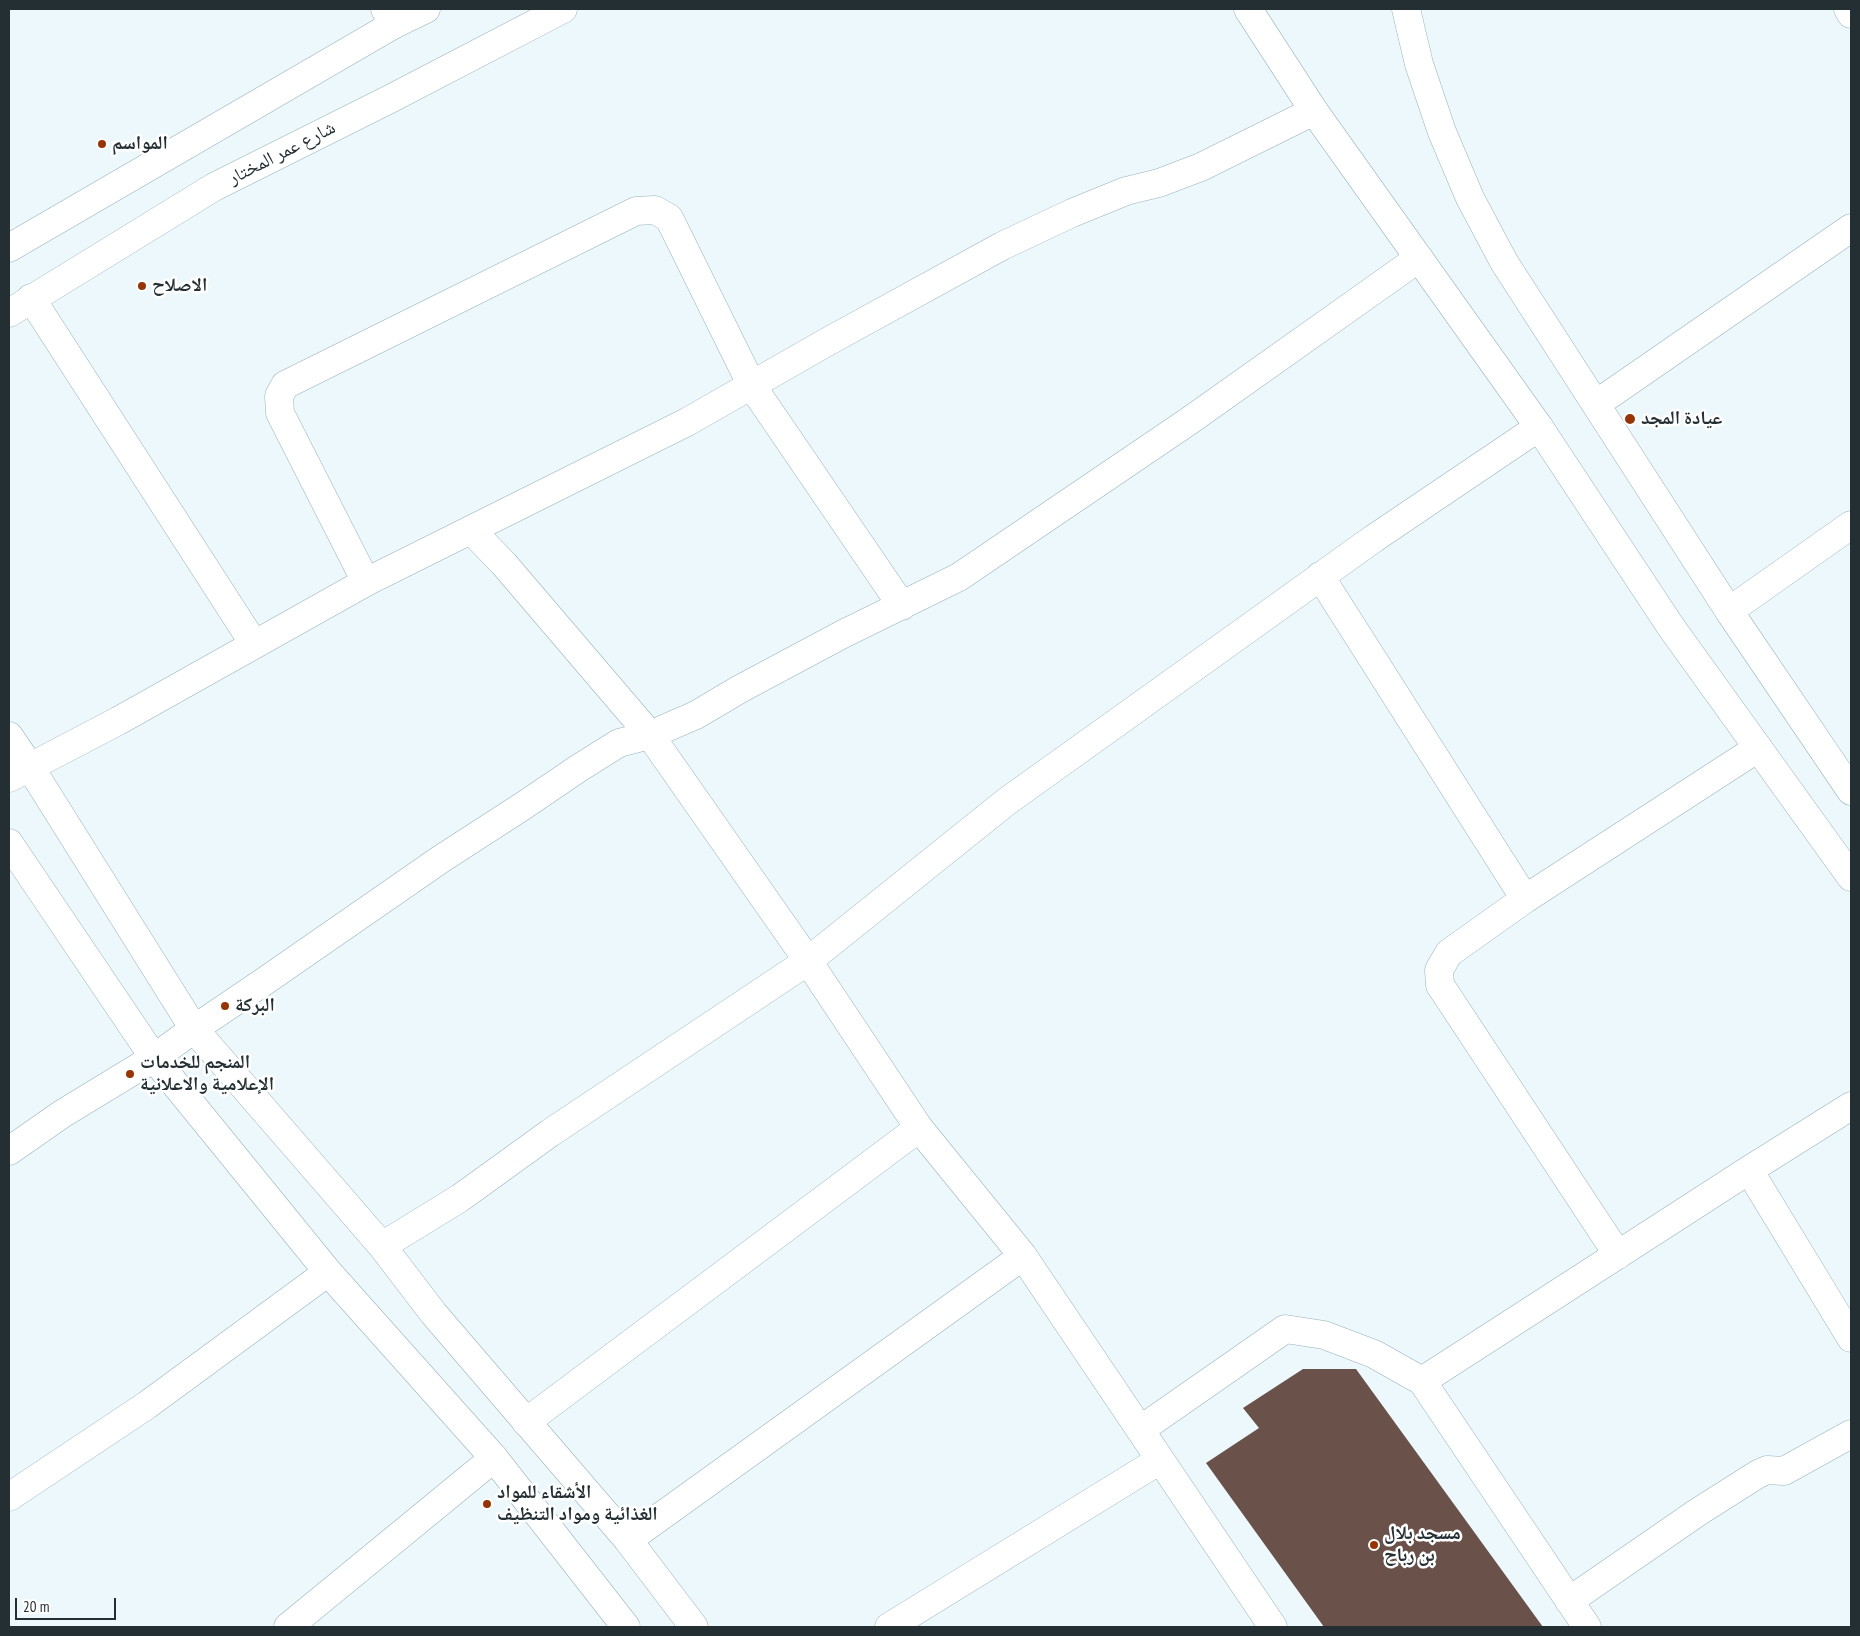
<!DOCTYPE html>
<html>
<head>
<meta charset="utf-8">
<style>
	body { margin:0 }
	#map { position:relative; width:1860px; height:1636px; overflow:hidden; background:#ecf8fc; font-family:"PT Sans Narrow",sans-serif }
	canvas { display:block }
	.frame { position:absolute; inset:0; border:10px solid #232f33; pointer-events:none }
	.scale { position:absolute; left:15px; top:1598px; width:101px; height:22px; box-sizing:border-box; border:2px solid #232f33; border-top:0; padding-left:6px; font-size:15px; line-height:18px; white-space:nowrap; color:#232f33; -webkit-text-stroke:4px #fff; paint-order:stroke }
</style>
</head>
<body>
<div id="map">
<canvas width="1860" height="1636"></canvas>
<div class="frame"></div>
<div class="scale">20 m</div>
</div>
<script>
const ctx = document.querySelector('canvas').getContext('2d');
ctx.lineJoin = 'round';
function fill(path, color) {
  ctx.fillStyle = color;
  ctx.fill(path, 'evenodd');
}
function shape(rows) {
  const path = new Path2D();
  for (const r of rows) {
    path.moveTo(r[0], r[1]);
    for (let i = 2; i < r.length; i += 2) path.lineTo(r[i], r[i + 1]);
  }
  return path;
}
function strokePath(path, color, width, dash) {
  ctx.strokeStyle = color;
  ctx.lineWidth = width;
  ctx.lineCap = dash ? 'butt' : 'round';
  ctx.setLineDash(dash || []);
  ctx.stroke(path);
}
function write(font, color, halo, rows, align = 'center') {
  ctx.font = font + ' "PT Sans Narrow","Noto Naskh Arabic",sans-serif';
  ctx.lineWidth = 5;
  ctx.setLineDash([]);
  ctx.textBaseline = 'middle';
  ctx.strokeStyle = halo;
  ctx.fillStyle = color;
  for (const [text, x, y, turn = 0] of rows) {
    ctx.save();
    ctx.translate(x, y);
    ctx.rotate((+turn || 0) * Math.PI / 180);
    ctx.textAlign = isNaN(turn) ? turn : align;
    if (halo) ctx.strokeText(text, 0, 0);
    ctx.fillText(text, 0, 0);
    ctx.restore();
  }
}
const building = shape([
	[1303,1369,1356,1369,1543,1627,1324,1627,1206,1463,1259,1428,1243,1408]
]);
const minor = shape([
	[385,9,393,25],
	[1848,9,1851,14],
	[31,298,254,644],
	[1596,404,1851,228],
	[472,531,504,564,650,735,808,961,919,1128,1023,1256,1273,1627],
	[1320,576,1525,899],
	[366,582,280,413,279,396,285,385,636,211,655,210,669,218,752,386,902,606],
	[1729,611,1851,525],
	[9,778,118,721,366,582,687,422,827,342,1002,246,1072,213,1126,191,1159,183,1201,167,1314,111],
	[9,1151,62,1114,154,1058,194,1029,262,983,441,859,523,806,579,768,619,743,650,735,696,715,740,689,843,634,959,577,1189,421,1419,258],
	[1749,1170,1851,1338],
	[382,1246,460,1198,550,1133,808,961,1006,802,1373,539,1539,427],
	[1618,1255,1440,985,1439,970,1449,953,1525,899,1758,748],
	[1422,1381,1749,1170,1851,1106],
	[526,1422,919,1128],
	[1140,1430,1285,1329,1324,1335,1374,1354,1422,1381,1587,1627],
	[9,1497,147,1405,328,1272],
	[628,1540,1023,1256],
	[1569,1601,1698,1512,1758,1474,1767,1470,1784,1471,1851,1434],
	[288,1627,494,1458],
	[889,1627,1160,1460]
]);
const secondary = shape([
	[1248,9,1314,111,1539,427,1671,627,1851,877],
	[1406,9,1419,64,1442,132,1470,198,1504,262,1729,611,1851,791]
]);
const primary = shape([
	[9,248,393,25,426,9],
	[9,313,214,187,390,99,563,9],
	[9,736,30,767,194,1029,382,1246,434,1314,628,1540,694,1627],
	[9,843,154,1058,328,1272,494,1458,626,1627]
]);
const markers = [
	[102,144,5,"#993402"],
	[142,286,5,"#993402"],
	[1630,419,6,"#993402"],
	[225,1006,5,"#993402"],
	[130,1074,5,"#993402"],
	[487,1504,5,"#993402"],
	[1374,1545,5,"#993402"]
];
const poiNames = [
	["المواسم",112,144],
	["الاصلاح",152,286],
	["عيادة المجد",1641,419],
	["البركة",235,1006],
	["المنجم للخدمات",140,1063],
	["الإعلامية والاعلانية",140,1085],
	["الأشقاء للمواد",497,1493],
	["الغذائية ومواد التنظيف",497,1515],
	["مسجد بلال",1384,1534],
	["بن رباح",1384,1556]
];
const streetNames = [
	["شارع عمر المختار",282,153,-27]
];
fill(building, '#6a524a');
strokePath(minor, '#95b2bc', 29);
strokePath(secondary, '#95b2bc', 29);
strokePath(primary, '#95b2bc', 29);
strokePath(minor, '#fff', 28);
strokePath(secondary, '#fff', 28);
strokePath(primary, '#fff', 28);
for (const [x, y, r, color] of markers) {
  const dot = new Path2D();
  dot.arc(x, y, r, 0, 2 * Math.PI);
  ctx.fillStyle = color;
  ctx.fill(dot);
  strokePath(dot, '#fff', 2);
}
write('bold 19px', '#232f33', '#fff', poiNames, 'left');
write('19px', '#232f33', '#fff', streetNames);
</script>
</body>
</html>
